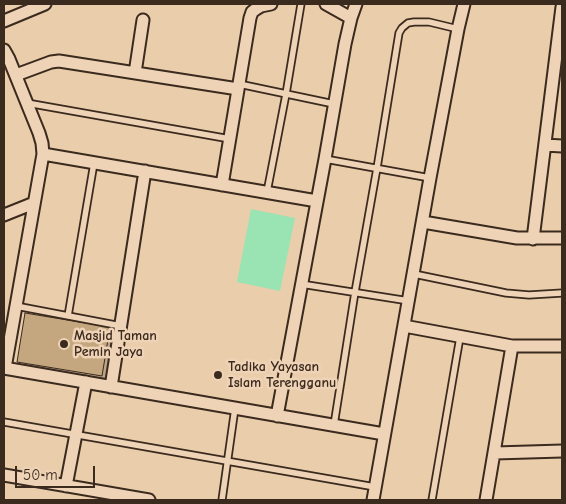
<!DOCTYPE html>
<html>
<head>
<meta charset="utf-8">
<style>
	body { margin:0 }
	#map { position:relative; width:566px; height:504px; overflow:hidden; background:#eacdab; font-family:"Comic Neue",sans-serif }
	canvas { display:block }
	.frame { position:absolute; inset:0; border:5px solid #3b2a1e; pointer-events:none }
	.scale { position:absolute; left:15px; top:466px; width:80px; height:22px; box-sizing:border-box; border:2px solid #3b2a1e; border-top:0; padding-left:6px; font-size:15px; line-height:18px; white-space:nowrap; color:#3b2a1e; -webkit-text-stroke:4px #efd3b6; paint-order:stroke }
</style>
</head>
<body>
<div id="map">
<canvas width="566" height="504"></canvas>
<div class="frame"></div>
<div class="scale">50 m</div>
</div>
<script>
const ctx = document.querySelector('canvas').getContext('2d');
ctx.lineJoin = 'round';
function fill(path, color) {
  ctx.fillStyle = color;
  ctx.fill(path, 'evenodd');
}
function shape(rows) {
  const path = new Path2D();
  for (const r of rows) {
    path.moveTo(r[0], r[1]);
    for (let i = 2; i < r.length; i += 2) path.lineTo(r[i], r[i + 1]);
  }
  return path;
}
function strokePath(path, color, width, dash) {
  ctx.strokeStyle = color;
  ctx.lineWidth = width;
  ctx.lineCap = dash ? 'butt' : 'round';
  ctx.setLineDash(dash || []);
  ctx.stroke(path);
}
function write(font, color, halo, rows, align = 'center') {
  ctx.font = font + ' "Comic Neue",sans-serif';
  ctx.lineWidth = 5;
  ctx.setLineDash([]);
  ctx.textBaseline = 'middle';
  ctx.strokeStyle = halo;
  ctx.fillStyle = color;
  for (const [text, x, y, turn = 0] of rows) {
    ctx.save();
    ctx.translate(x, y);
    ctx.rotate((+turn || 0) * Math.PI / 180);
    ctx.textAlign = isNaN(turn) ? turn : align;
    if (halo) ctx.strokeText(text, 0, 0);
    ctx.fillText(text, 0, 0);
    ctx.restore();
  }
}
const green = shape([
	[251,209,295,218,280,291,237,282]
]);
const shadow = shape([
	[26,314,110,329,119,334,111,381,27,366,18,361]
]);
const building = shape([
	[25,313,110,327,102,376,17,362,25,313]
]);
const service = shape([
	[239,84,334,104],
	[27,103,230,139],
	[325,159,430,178],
	[267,192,286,94,301,4],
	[414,274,506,293,529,295,562,293],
	[301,284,409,301],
	[16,306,121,326],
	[68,316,94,163],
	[4,422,375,487],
	[334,425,355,292,377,168,399,33,402,28,408,23,414,22,429,22,458,29],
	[222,500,235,408],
	[432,500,460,337]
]);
const minor = shape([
	[326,4,351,18],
	[4,21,45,4],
	[4,50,9,59,39,133,42,143,43,154,5,368],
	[135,73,143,20],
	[16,75,51,62,59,61,238,89],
	[545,145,562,146],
	[43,154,317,201],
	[222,185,250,18,252,12,256,9,261,6,271,4],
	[4,215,34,203],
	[423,222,517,238,562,238],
	[533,239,562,7],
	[404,326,512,346,562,346],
	[4,368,384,434],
	[111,387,145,171],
	[277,416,325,159,345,44,351,18,356,4],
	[495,453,562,451],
	[4,475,149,500],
	[66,486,86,382],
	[373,500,430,178,458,29,464,4],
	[486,500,512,346]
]);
const markers = [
	[64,344,5,"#3b2a1e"],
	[218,375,5,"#3b2a1e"]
];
const poiNames = [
	["Masjid Taman",74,336],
	["Pemin Jaya",74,352],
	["Tadika Yayasan",228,367],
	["Islam Terengganu",228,383]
];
fill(green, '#9ae3b2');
fill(shadow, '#0003');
fill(building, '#c4a77f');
strokePath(building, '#3b2a1e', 1);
strokePath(service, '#3b2a1e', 9);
strokePath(minor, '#3b2a1e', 15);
strokePath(service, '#efd3b6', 5.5);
strokePath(minor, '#efd3b6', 11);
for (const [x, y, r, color] of markers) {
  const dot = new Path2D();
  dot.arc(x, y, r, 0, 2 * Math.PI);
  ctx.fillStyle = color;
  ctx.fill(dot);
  strokePath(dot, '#efd3b6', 2);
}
write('bold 14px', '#3b2a1e', '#efd3b6', poiNames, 'left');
</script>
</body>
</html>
